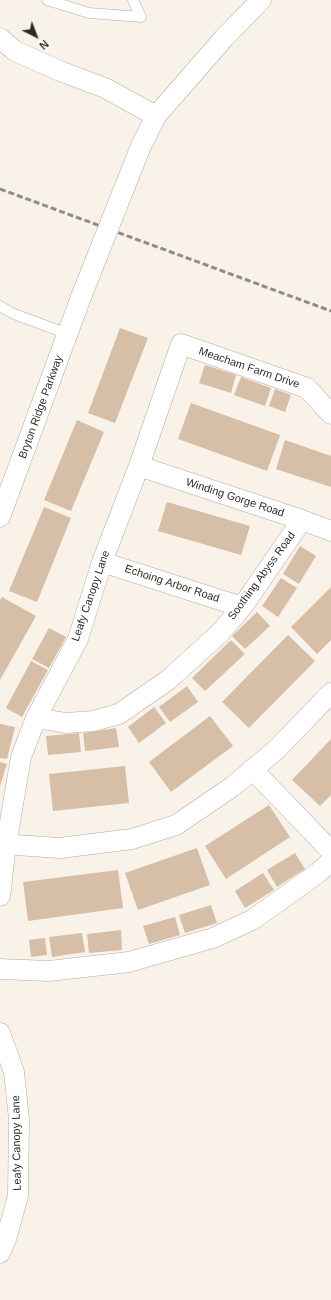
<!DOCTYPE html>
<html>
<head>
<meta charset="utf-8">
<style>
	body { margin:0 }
	#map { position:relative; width:331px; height:1300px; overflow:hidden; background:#f8f2e9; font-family:Helvetica,sans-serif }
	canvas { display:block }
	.north { position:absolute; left:16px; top:16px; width:40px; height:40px; -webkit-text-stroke:3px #fff; paint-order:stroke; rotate:138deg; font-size:11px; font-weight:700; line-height:16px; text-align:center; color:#2c2a27 }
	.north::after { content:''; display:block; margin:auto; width:14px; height:18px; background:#2c2a27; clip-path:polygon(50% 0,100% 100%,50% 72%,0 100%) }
</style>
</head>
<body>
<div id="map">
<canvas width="331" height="1300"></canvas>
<div class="north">N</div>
</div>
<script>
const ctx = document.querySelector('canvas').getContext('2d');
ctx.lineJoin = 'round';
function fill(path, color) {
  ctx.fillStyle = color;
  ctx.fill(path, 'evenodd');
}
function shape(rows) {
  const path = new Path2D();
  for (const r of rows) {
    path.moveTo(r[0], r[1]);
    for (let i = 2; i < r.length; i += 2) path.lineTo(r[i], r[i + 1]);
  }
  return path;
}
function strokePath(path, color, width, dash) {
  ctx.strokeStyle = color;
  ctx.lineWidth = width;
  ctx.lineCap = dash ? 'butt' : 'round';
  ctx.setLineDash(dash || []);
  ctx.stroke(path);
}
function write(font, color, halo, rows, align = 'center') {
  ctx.font = font + ' Helvetica,sans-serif';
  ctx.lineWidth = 3;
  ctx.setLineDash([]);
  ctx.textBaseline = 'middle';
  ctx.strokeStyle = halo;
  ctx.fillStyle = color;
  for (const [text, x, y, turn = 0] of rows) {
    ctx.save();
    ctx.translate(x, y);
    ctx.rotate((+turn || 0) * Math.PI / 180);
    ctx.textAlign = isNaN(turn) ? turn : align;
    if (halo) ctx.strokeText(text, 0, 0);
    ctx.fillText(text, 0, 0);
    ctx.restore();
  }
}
const building = shape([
	[120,328,148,338,115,423,88,413],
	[205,365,236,375,231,393,199,383],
	[241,377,271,388,265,406,234,395],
	[275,389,291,395,285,412,269,406],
	[191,403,280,435,267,471,178,439],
	[77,420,104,432,71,511,44,500],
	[285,440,331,456,331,487,276,469],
	[167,502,250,526,241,555,158,531],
	[44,507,71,518,37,602,9,591],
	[300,546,316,556,299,584,283,574],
	[281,578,297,588,278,617,262,606],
	[331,587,331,640,317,654,291,627],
	[2,597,36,616,0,680,0,600],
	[257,612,270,626,245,649,232,636],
	[49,628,66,637,49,668,32,659],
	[288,635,315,661,249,728,222,702],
	[231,640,245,654,205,691,192,678],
	[31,661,48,670,22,717,6,708],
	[187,686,198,702,170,722,159,707],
	[154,707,166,723,139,743,128,727],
	[210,716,233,746,171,792,149,762],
	[0,724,15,727,7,759,0,758],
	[116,728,119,747,85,751,83,733],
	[79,733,81,752,48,755,46,736],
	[331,739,331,795,320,806,292,780],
	[0,762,7,764,0,786],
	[125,766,129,803,53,811,49,774],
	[269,805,290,837,226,879,205,846],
	[197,848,210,885,138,910,125,873],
	[295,853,305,869,277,887,267,870],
	[118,870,123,908,28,921,23,882],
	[263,873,274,890,245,908,235,891],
	[211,905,217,923,185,933,179,915],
	[175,917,180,935,149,944,143,926],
	[121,930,122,950,89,953,87,934],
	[82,933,85,952,52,957,49,937],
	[45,938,47,955,31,957,29,940]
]);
const lane = shape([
	[47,0,89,13,141,17,133,0],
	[0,306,14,314,68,334]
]);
const street = shape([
	[0,38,15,51,60,71,105,88,156,116],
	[141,146,156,116,224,38,261,0],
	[139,466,302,520,331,531],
	[0,517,81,297],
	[102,562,242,607],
	[36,718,66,723,93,721,119,714,168,680,220,633,242,607,302,520],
	[252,769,331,851],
	[0,844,60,848,132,839,176,825,232,787,277,749,331,693],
	[0,896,6,845,21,757,36,718,78,639,102,562,139,466,181,344,307,388,331,414],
	[0,969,49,971,129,962,213,938,252,920,318,873,331,861],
	[0,1033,14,1072,19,1119,18,1196,6,1239,0,1253]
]);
const rail = shape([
	[0,189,331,311]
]);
const streetBridge = shape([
	[81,297,141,146]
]);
const streetNames = [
	["Meacham Farm Drive",249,368,19],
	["Bryton Ridge Parkway",41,407,-70],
	["Winding Gorge Road",235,498,18],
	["Soothing Abyss Road",262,576,-54],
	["Echoing Arbor Road",172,584,18],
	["Leafy Canopy Lane",91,596,-71],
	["Leafy Canopy Lane",17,1143,-91]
];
fill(building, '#d6bea7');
strokePath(lane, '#b1aca3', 11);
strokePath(street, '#b1aca3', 21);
strokePath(lane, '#fff', 10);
strokePath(street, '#fff', 20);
strokePath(rail, '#908c86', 3, [6, 3]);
strokePath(streetBridge, '#b1aca3', 21, []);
strokePath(streetBridge, '#fff', 20);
write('11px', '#2c2a27', '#fff', streetNames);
</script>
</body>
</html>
